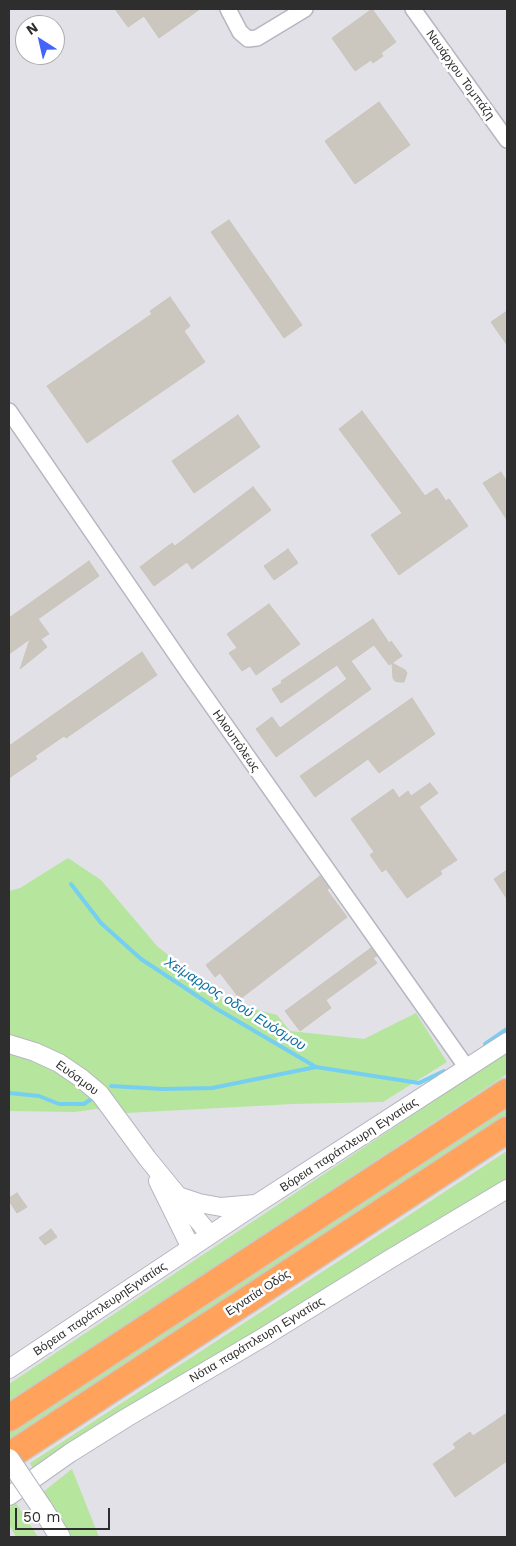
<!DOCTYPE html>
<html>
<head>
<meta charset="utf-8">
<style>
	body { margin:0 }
	#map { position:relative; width:516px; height:1546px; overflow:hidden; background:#efe9e1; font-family:"Work Sans",sans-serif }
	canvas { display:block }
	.frame { position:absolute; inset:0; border:10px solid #2e2e2e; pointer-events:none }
	.north { position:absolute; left:15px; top:15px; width:50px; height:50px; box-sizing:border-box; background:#fff; border:1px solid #ababab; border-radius:50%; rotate:325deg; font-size:14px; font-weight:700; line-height:20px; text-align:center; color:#2e2e2e }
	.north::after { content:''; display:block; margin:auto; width:18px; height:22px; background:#4264fb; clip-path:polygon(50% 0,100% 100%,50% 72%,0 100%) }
	.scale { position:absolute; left:15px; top:1508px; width:95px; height:22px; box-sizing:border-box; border:2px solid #2e2e2e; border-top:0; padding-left:6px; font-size:15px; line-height:18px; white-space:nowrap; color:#2e2e2e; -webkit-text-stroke:4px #fff; paint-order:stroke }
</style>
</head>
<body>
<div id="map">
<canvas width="516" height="1546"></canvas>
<div class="frame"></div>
<div class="north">N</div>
<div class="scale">50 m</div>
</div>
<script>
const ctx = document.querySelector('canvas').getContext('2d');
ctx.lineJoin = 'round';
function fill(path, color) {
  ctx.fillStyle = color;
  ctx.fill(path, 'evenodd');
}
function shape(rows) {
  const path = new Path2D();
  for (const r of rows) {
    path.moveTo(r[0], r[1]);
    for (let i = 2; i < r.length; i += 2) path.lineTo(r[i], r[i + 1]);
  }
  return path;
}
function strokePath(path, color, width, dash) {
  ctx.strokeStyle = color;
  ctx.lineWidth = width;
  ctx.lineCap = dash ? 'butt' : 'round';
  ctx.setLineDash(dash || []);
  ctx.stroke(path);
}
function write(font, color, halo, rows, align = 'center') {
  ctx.font = font + ' "Work Sans",sans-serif';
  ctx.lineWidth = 5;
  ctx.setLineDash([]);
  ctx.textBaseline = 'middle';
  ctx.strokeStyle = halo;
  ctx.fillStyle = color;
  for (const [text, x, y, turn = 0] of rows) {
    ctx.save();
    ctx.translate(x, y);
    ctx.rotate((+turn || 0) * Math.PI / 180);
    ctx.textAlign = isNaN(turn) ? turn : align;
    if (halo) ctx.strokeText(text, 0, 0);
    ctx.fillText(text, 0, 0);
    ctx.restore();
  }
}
const industrial = shape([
	[9,9,507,9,507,1537,9,1537],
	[25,25,55,25,55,55,25,55]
]);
const green = shape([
	[68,858,101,880,157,946,226,1002,277,1015,290,1031,364,1039,416,1013,447,1062,383,1102,293,1104,127,1113,96,1109,75,1112,9,1111,9,891,20,888],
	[507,1052,507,1074,9,1402,9,1384],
	[507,1108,507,1116,9,1442,9,1433],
	[507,1151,507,1178,378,1262,36,1475,30,1463],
	[72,1469,99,1537,69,1537,43,1492],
	[16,1503,38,1537,16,1537,9,1524,9,1508]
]);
const stream = shape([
	[71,884,101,923,141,959,217,1009,316,1067,419,1083,444,1071],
	[485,1044,507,1029],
	[111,1086,163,1089,212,1088,316,1067],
	[9,1093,39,1096,59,1104,84,1104,93,1098]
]);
const building = shape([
	[115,9,200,9,159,38,144,16,128,27,115,9],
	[372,9,396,42,381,53,383,56,373,63,371,60,355,71,332,38,372,9],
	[379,102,410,145,355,184,325,141,379,102],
	[229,220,302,325,284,338,211,232,229,220],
	[170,297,190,326,184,331,205,362,87,443,47,386,152,314,150,311,170,297],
	[507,311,507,345,491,322,507,311],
	[362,411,425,496,437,488,446,501,449,499,468,526,399,575,371,535,402,513,339,429,362,411],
	[238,415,260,447,194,493,172,461,238,415],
	[501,472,507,482,507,520,483,483,501,472],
	[253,487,271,510,192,569,187,562,154,586,140,567,172,543,175,546,253,487],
	[288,549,298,563,274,580,264,566,288,549],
	[89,561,99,576,38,619,49,634,41,639,47,647,20,669,30,639,9,654,9,618,89,561],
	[269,604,300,644,256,675,250,666,242,671,229,653,237,648,227,634,269,604],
	[373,619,389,643,391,641,402,656,392,663,405,670,407,673,404,682,399,682,395,681,393,678,392,663,389,665,374,645,351,661,371,689,276,757,256,729,272,717,280,728,347,679,337,665,281,703,272,689,282,683,281,681,373,619],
	[142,652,157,675,66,738,64,736,35,756,37,759,9,778,9,746,142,652],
	[412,698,435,734,379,773,368,759,315,797,300,776,412,698],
	[430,783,438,793,419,807,457,860,440,871,442,874,407,898,386,869,382,872,370,855,374,852,351,819,393,789,399,798,408,791,411,796,430,783],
	[507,870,507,899,494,879,507,870],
	[320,876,329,888,327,890,347,917,240,999,220,973,215,977,206,965,320,876],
	[371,948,377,956,373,958,377,963,326,1000,331,1008,300,1031,285,1011,371,948],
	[17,1193,27,1207,17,1213,9,1201,9,1198,17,1193],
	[51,1229,57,1237,45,1245,39,1238,51,1229],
	[507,1413,507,1461,455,1497,433,1464,456,1448,453,1444,470,1432,473,1436,507,1413]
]);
const minor = shape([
	[228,9,240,32,248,39,257,38,305,9],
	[413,9,507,140],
	[9,411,188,672,467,1068]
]);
const tertiary = shape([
	[9,1044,35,1052,59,1063,81,1078,100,1094,147,1158,210,1235],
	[158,1181,191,1248],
	[181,1197,199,1203,221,1207,255,1204],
	[9,1369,258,1203,507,1042],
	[9,1496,70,1453,126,1418,262,1338,390,1259,507,1189]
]);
const secondary = shape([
	[42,1508,60,1537]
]);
const motorway = shape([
	[9,1418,507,1092],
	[9,1456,507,1130]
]);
const secondaryBridge = shape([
	[9,1459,42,1508]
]);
const streetNames = [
	["Ναυάρχου Τομπάζη",460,75,54],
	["Ηλιουπόλεως",236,741,55],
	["Ευόσμου",77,1078,36],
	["Βόρεια παράπλευρη Εγνατίας",349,1145,-33],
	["Εγνατία Οδός",258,1293,-33],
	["Βόρεια παράπλευρηΕγνατίας",100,1309,-34],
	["Νότια παράπλευρη Εγνατίας",257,1340,-31]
];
const waterNames = [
	["Χείμαρρος οδού Ευόσμου",235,1004,32]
];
fill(industrial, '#e3e1e8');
fill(green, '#b6e59e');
strokePath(stream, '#75cff0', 4);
fill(building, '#cbc7bf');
strokePath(building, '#cbc5ba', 1);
strokePath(minor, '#b4b7c1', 18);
strokePath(tertiary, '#b4b7c1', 20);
strokePath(secondary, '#b4b7c1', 22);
strokePath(motorway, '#c9c9c9', 29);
strokePath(minor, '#fff', 15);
strokePath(tertiary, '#fff', 18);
strokePath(secondary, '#fff', 20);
strokePath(motorway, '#ffa35c', 26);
strokePath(secondaryBridge, '#b4b7c1', 22, []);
strokePath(secondaryBridge, '#fff', 20);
write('12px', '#2e2e2e', '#fff', streetNames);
write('italic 14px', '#0d6fa3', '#fff', waterNames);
</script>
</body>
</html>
